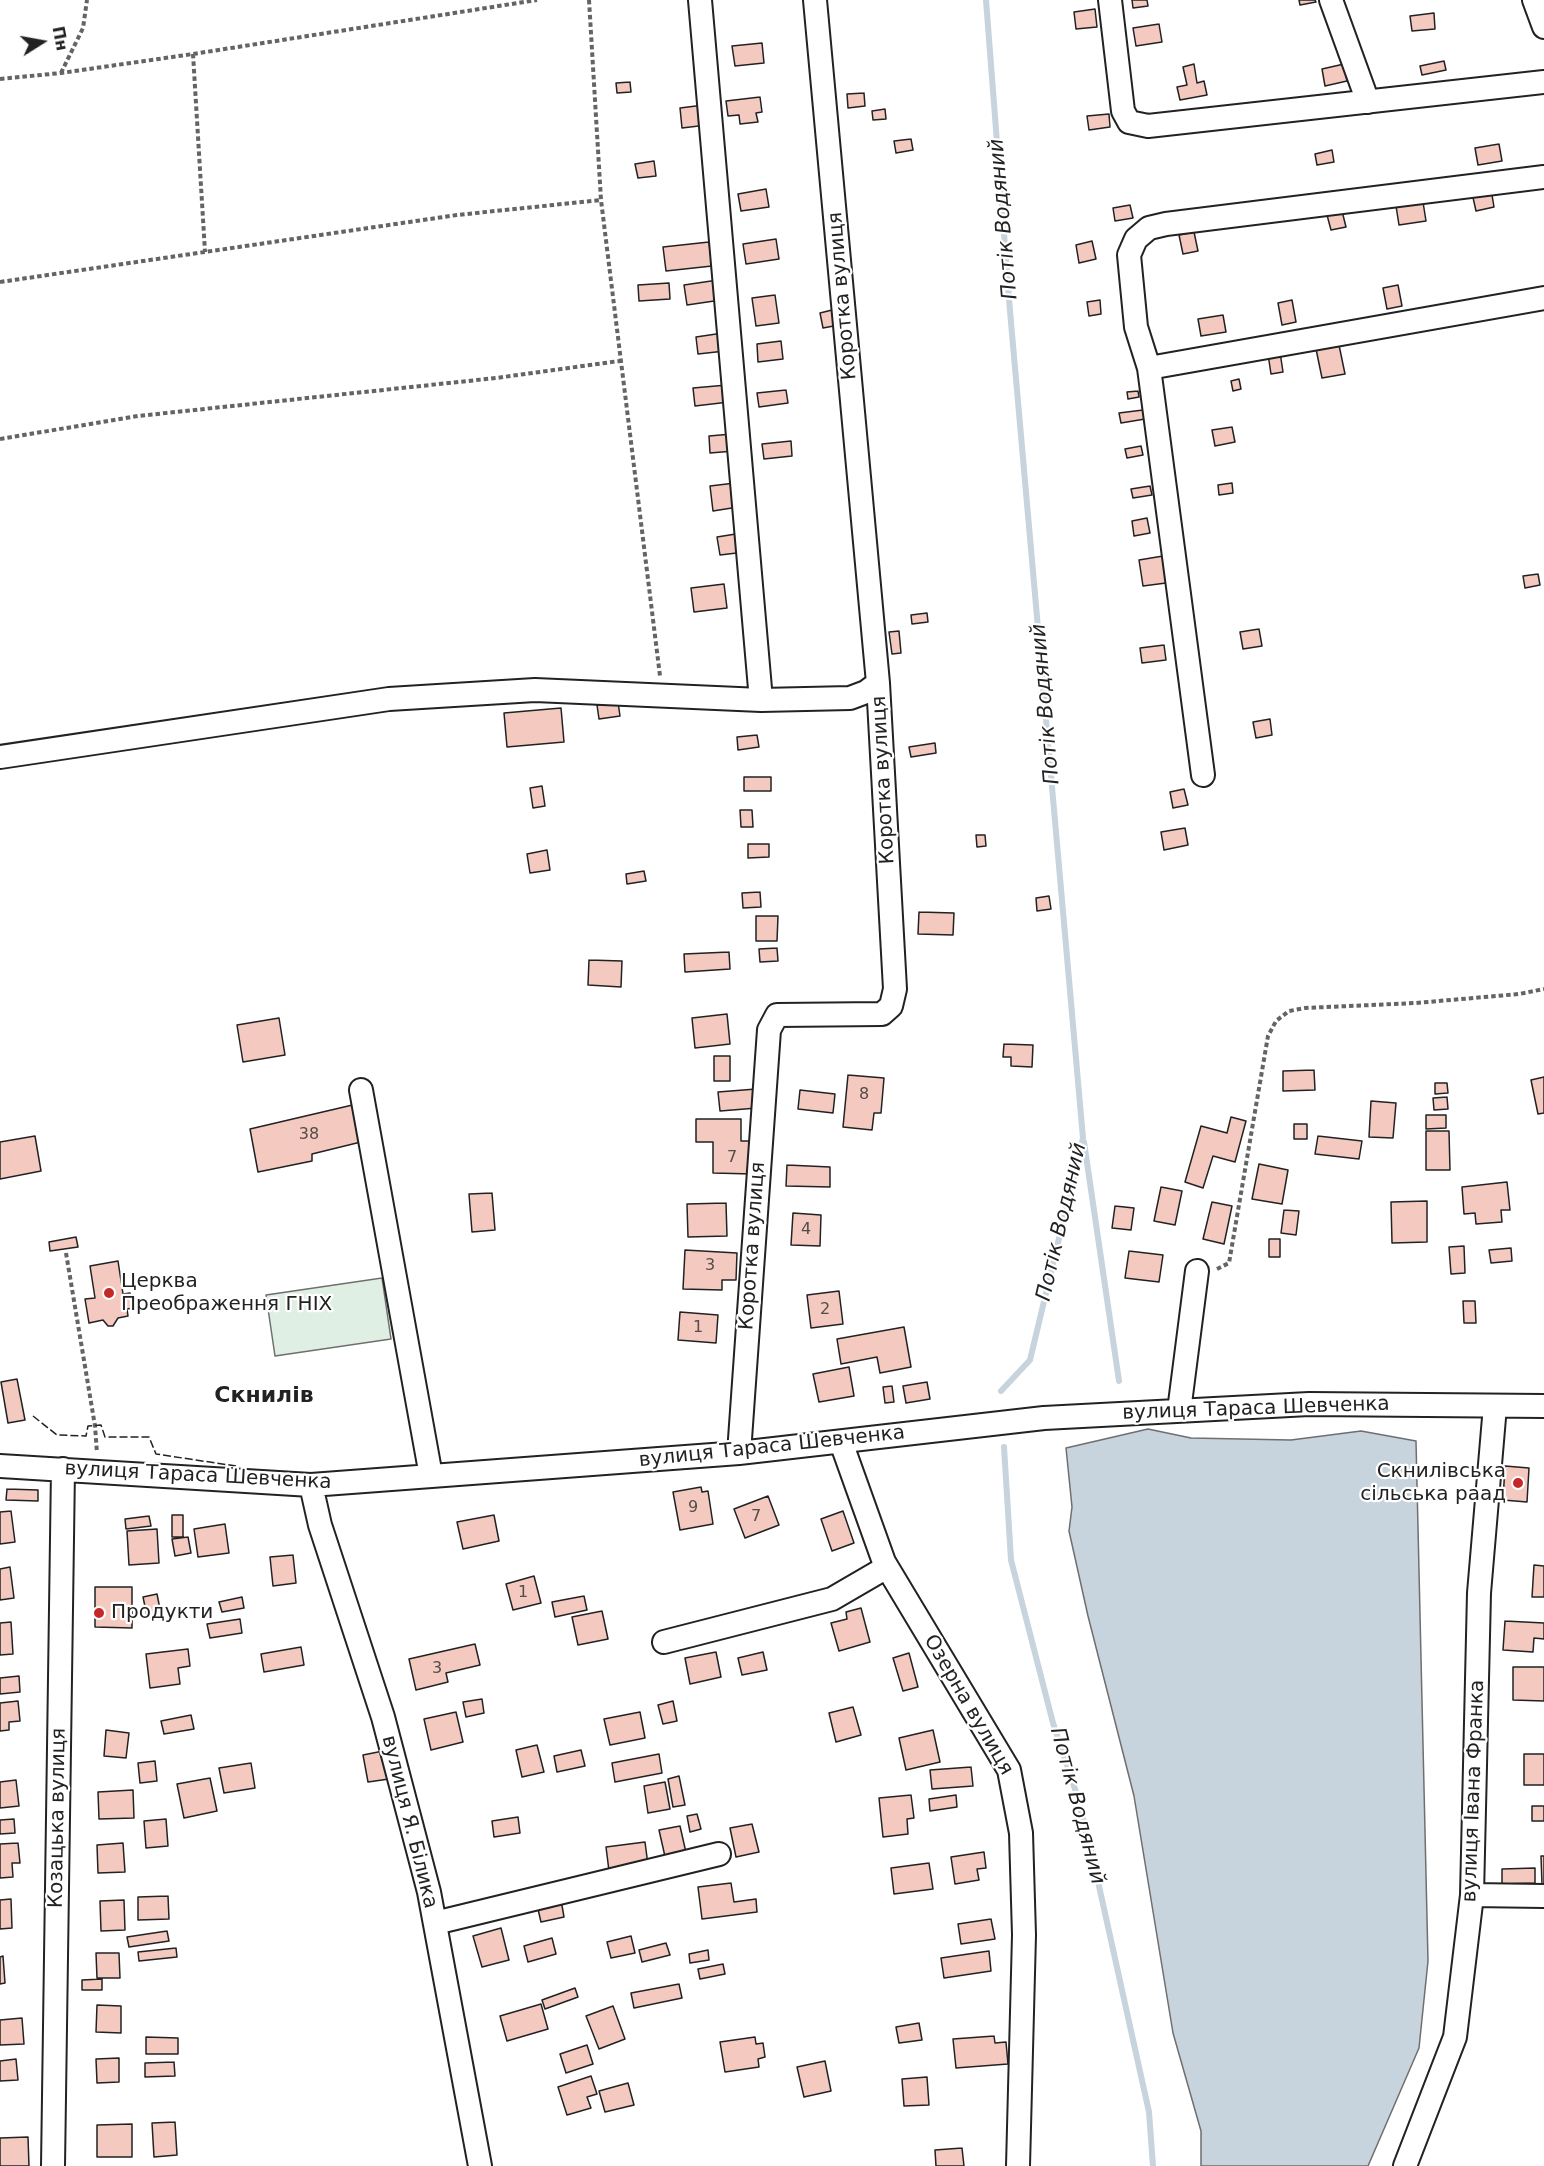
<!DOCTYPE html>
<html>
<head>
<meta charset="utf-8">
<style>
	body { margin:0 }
	#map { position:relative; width:1544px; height:2166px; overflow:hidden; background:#fff; font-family:"DejaVu Sans",sans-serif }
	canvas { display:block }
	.north { position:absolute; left:12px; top:12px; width:60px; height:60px; -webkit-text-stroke:4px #fff; paint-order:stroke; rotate:79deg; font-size:16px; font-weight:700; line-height:24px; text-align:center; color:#222 }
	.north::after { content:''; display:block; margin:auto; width:21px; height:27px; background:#222; clip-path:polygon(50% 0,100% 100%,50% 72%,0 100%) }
</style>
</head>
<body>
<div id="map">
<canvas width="1544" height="2166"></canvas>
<div class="north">Пн</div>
</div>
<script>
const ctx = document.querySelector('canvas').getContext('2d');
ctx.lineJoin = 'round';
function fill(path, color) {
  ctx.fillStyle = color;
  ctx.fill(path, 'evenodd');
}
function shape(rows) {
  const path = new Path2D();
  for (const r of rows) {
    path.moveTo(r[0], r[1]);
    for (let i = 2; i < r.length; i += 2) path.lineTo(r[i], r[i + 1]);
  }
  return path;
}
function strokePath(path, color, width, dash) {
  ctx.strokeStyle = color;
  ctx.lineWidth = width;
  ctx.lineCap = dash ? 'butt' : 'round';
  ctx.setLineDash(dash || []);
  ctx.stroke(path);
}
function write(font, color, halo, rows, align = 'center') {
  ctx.font = font + ' "DejaVu Sans",sans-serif';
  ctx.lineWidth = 4.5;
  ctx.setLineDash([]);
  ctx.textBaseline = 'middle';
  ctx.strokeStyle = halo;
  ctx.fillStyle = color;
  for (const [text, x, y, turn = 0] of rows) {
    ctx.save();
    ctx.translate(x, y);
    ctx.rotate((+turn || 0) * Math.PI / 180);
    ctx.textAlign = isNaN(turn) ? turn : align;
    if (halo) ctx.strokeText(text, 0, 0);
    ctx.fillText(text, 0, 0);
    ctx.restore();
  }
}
const green = shape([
	[382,1278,391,1339,275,1356,266,1295,382,1278]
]);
const water = shape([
	[1148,1429,1191,1438,1291,1440,1361,1431,1416,1441,1428,1961,1419,2048,1368,2166,1201,2166,1201,2131,1173,2033,1134,1796,1088,1616,1069,1531,1072,1507,1066,1448,1148,1429]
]);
const stream = shape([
	[986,0,1010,311,1083,1138,1030,1360,1001,1391],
	[1084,1142,1119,1381],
	[1004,1447,1011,1560,1053,1723,1078,1798,1097,1877,1149,2112,1153,2166]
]);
const building = shape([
	[1132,0,1147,0,1148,6,1133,8,1132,0],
	[1299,0,1315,0,1316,2,1300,5,1299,0],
	[1095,9,1097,27,1076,29,1074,12,1095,9],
	[1434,13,1435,29,1412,31,1410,16,1434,13],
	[1159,24,1162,42,1136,46,1133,28,1159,24],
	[762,43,764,63,735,66,732,46,762,43],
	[1444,61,1446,70,1422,75,1420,66,1444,61],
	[1194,64,1197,83,1204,81,1207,95,1180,100,1177,87,1187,85,1183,67,1194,64],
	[1344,64,1347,81,1325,86,1322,69,1344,64],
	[630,82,631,92,617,93,616,83,630,82],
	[864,93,865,106,848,108,847,94,864,93],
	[760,97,762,112,756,113,758,122,740,124,739,115,728,116,726,101,760,97],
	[704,105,707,125,682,128,680,108,704,105],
	[885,109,886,119,873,120,872,111,885,109],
	[1109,114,1110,127,1089,130,1087,116,1109,114],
	[911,139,913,150,896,153,894,141,911,139],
	[1499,144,1502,161,1478,165,1475,148,1499,144],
	[1332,150,1334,162,1317,165,1315,154,1332,150],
	[654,161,656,176,638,178,635,164,654,161],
	[766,189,769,207,741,211,738,194,766,189],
	[1491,189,1494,207,1476,211,1472,193,1491,189],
	[1423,202,1426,221,1399,225,1396,206,1423,202],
	[1130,205,1133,218,1115,221,1113,208,1130,205],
	[1342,211,1346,227,1331,230,1327,215,1342,211],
	[1194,232,1198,251,1183,254,1179,235,1194,232],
	[776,239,779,259,746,264,743,244,776,239],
	[1092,241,1096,259,1079,263,1076,245,1092,241],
	[709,242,712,266,666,271,663,247,709,242],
	[718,280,721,300,687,305,684,285,718,280],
	[669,283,670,299,639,301,638,285,669,283],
	[1398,285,1402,306,1387,309,1383,288,1398,285],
	[775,295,779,323,756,326,752,298,775,295],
	[1100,300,1101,314,1089,316,1087,302,1100,300],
	[1292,300,1296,322,1282,325,1278,303,1292,300],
	[836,309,839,325,823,328,820,313,836,309],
	[1223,315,1226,332,1201,336,1198,319,1223,315],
	[723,333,725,351,698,354,696,337,723,333],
	[781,341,783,359,758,362,757,344,781,341],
	[1339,345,1345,374,1322,378,1316,349,1339,345],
	[1280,352,1283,372,1271,374,1268,354,1280,352],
	[1239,379,1241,389,1233,391,1231,381,1239,379],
	[727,385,729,402,695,406,693,388,727,385],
	[786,390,788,403,759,407,757,393,786,390],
	[1138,391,1139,397,1128,399,1127,392,1138,391],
	[1143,410,1145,419,1121,423,1119,413,1143,410],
	[1232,427,1235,442,1215,446,1212,430,1232,427],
	[732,434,734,451,710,453,709,436,732,434],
	[791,441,792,456,764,459,762,444,791,441],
	[1141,446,1143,455,1127,458,1125,449,1141,446],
	[735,483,738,507,713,511,710,486,735,483],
	[1232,483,1233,493,1219,495,1218,485,1232,483],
	[1150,486,1152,495,1133,498,1131,489,1150,486],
	[1147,518,1150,533,1134,536,1132,521,1147,518],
	[742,533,745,552,720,555,717,537,742,533],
	[1163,556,1166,583,1143,586,1139,560,1163,556],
	[1538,574,1540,585,1525,588,1523,576,1538,574],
	[724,584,727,608,694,612,691,588,724,584],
	[927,613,928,622,912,624,911,615,927,613],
	[1259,629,1262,646,1243,649,1240,632,1259,629],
	[899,631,901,653,892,654,889,632,899,631],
	[1164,645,1166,660,1142,663,1140,648,1164,645],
	[618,702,620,716,599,719,597,705,618,702],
	[561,708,564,742,507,747,504,713,561,708],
	[1270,719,1272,735,1256,738,1253,722,1270,719],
	[757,735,759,747,738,750,737,737,757,735],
	[935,743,936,753,911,757,909,747,935,743],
	[744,777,771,777,771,791,744,791,744,777],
	[542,786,545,806,533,808,530,788,542,786],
	[1184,789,1188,805,1173,808,1170,792,1184,789],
	[740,810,752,810,753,827,741,827,740,810],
	[1185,828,1188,845,1164,850,1161,832,1185,828],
	[976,835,985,835,986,846,977,847,976,835],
	[748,844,769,844,769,857,748,858,748,844],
	[547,850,550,870,530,873,527,854,547,850],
	[644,871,646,881,627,884,626,874,644,871],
	[760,892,761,907,743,908,742,893,760,892],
	[1049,896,1051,909,1037,911,1036,898,1049,896],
	[919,912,954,913,953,935,918,934,919,912],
	[756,916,778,916,777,941,756,941,756,916],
	[777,948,778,961,760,962,759,949,777,948],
	[729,952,730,969,685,972,684,954,729,952],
	[589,960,622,961,621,987,588,985,589,960],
	[727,1014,730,1044,695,1048,692,1018,727,1014],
	[279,1018,285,1055,243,1062,237,1025,279,1018],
	[1004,1044,1033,1045,1032,1067,1011,1066,1011,1057,1003,1057,1004,1044],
	[714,1056,730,1056,730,1081,714,1081,714,1056],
	[1314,1070,1315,1090,1283,1091,1283,1071,1314,1070],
	[848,1075,884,1078,881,1113,874,1113,872,1130,843,1127,848,1075],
	[1544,1077,1544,1113,1538,1114,1531,1080,1544,1077],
	[1435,1083,1447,1083,1448,1093,1435,1094,1435,1083],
	[756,1089,757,1108,720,1111,718,1092,756,1089],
	[800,1090,835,1094,833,1113,798,1109,800,1090],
	[1447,1097,1448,1109,1434,1110,1433,1098,1447,1097],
	[1371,1101,1396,1103,1393,1138,1369,1137,1371,1101],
	[361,1103,369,1140,312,1154,312,1161,258,1172,250,1129,361,1103],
	[1426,1115,1446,1115,1446,1128,1426,1129,1426,1115],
	[1231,1117,1246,1121,1235,1162,1213,1156,1203,1188,1185,1182,1201,1126,1227,1133,1231,1117],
	[696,1119,741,1119,741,1141,752,1141,752,1174,713,1173,713,1142,696,1142,696,1119],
	[1294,1124,1307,1124,1307,1139,1294,1139,1294,1124],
	[1426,1131,1449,1131,1450,1170,1426,1170,1426,1131],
	[35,1136,41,1171,0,1179,0,1142,35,1136],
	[1318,1136,1362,1141,1359,1159,1315,1154,1318,1136],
	[1259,1164,1288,1170,1282,1204,1252,1199,1259,1164],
	[787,1165,830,1167,830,1187,786,1186,787,1165],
	[1507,1182,1510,1210,1501,1210,1502,1222,1476,1224,1475,1213,1464,1214,1462,1187,1507,1182],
	[1161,1187,1182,1191,1175,1225,1154,1221,1161,1187],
	[492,1193,495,1230,472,1232,469,1194,492,1193],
	[1427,1201,1427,1242,1392,1243,1391,1202,1427,1201],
	[1212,1202,1232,1206,1224,1244,1203,1239,1212,1202],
	[726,1203,727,1236,688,1237,687,1204,726,1203],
	[1115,1206,1134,1208,1131,1230,1112,1228,1115,1206],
	[1284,1210,1299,1211,1296,1235,1281,1233,1284,1210],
	[793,1213,821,1215,820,1246,791,1245,793,1213],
	[76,1237,78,1247,50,1251,49,1242,76,1237],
	[1269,1239,1280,1239,1280,1257,1269,1257,1269,1239],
	[1464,1246,1465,1273,1451,1274,1449,1247,1464,1246],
	[1511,1248,1512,1261,1491,1263,1489,1250,1511,1248],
	[685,1250,737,1253,736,1280,722,1280,722,1290,683,1289,685,1250],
	[1129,1251,1163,1255,1159,1282,1125,1278,1129,1251],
	[118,1261,123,1294,130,1293,133,1308,127,1309,128,1316,118,1318,113,1326,108,1326,103,1320,89,1323,85,1299,95,1298,90,1266,118,1261],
	[839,1291,843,1324,811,1328,807,1295,839,1291],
	[1463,1301,1475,1301,1476,1323,1464,1323,1463,1301],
	[680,1312,718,1315,716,1343,678,1340,680,1312],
	[904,1327,911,1367,880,1373,877,1357,841,1364,837,1339,904,1327],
	[849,1367,854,1396,819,1402,813,1374,849,1367],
	[17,1379,25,1420,8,1423,1,1382,17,1379],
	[927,1382,930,1399,906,1403,903,1386,927,1382],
	[892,1386,894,1402,885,1403,883,1387,892,1386],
	[1505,1466,1529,1468,1527,1502,1503,1500,1505,1466],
	[701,1487,702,1492,708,1491,713,1524,680,1530,673,1492,701,1487],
	[7,1489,38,1490,38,1501,6,1500,7,1489],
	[768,1496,779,1525,745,1538,734,1509,768,1496],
	[11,1511,15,1542,0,1544,0,1512,11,1511],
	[843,1511,854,1543,832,1551,821,1519,843,1511],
	[172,1515,183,1515,183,1537,172,1537,172,1515],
	[494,1515,499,1541,463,1549,457,1522,494,1515],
	[149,1516,151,1526,126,1529,125,1519,149,1516],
	[225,1524,229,1553,198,1557,194,1529,225,1524],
	[157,1529,159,1563,129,1565,127,1531,157,1529],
	[188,1537,191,1553,175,1556,172,1539,188,1537],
	[293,1555,296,1583,273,1586,270,1557,293,1555],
	[1534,1565,1544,1566,1544,1597,1532,1597,1534,1565],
	[10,1567,14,1598,0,1600,0,1569,10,1567],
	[534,1576,541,1603,513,1610,506,1584,534,1576],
	[95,1587,132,1587,132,1628,95,1627,95,1587],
	[157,1594,161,1614,147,1616,143,1597,157,1594],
	[584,1596,587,1610,555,1617,552,1602,584,1596],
	[242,1597,244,1608,222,1612,219,1602,242,1597],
	[861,1608,870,1642,839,1651,831,1623,847,1619,846,1612,861,1608],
	[602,1611,608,1639,578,1645,572,1617,602,1611],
	[240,1619,242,1633,210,1638,207,1624,240,1619],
	[1505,1621,1544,1623,1544,1639,1534,1638,1533,1652,1503,1650,1505,1621],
	[11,1622,13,1654,0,1655,0,1623,11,1622],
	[475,1644,480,1665,446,1673,448,1682,416,1690,409,1659,475,1644],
	[301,1647,304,1665,264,1672,261,1654,301,1647],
	[188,1649,190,1666,178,1668,180,1684,150,1688,146,1654,188,1649],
	[716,1652,721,1677,690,1684,685,1658,716,1652],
	[763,1652,767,1670,742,1675,738,1658,763,1652],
	[909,1653,918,1687,903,1691,893,1658,909,1653],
	[1513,1667,1544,1667,1544,1701,1513,1700,1513,1667],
	[19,1676,20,1692,0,1694,0,1678,19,1676],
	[482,1699,484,1713,466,1717,463,1702,482,1699],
	[18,1701,20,1721,9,1722,9,1730,0,1731,0,1703,18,1701],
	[673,1701,677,1721,663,1724,658,1705,673,1701],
	[853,1707,861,1735,836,1742,829,1713,853,1707],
	[456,1712,463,1742,431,1750,424,1719,456,1712],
	[640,1712,645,1738,610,1745,604,1719,640,1712],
	[191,1715,194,1729,164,1734,161,1721,191,1715],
	[106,1730,129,1733,126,1758,104,1756,106,1730],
	[933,1730,940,1762,906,1770,899,1738,933,1730],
	[537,1745,544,1772,522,1777,516,1750,537,1745],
	[581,1750,585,1766,557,1772,554,1756,581,1750],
	[383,1751,389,1779,368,1782,363,1755,383,1751],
	[659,1754,662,1773,615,1782,612,1763,659,1754],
	[1524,1754,1544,1754,1544,1785,1524,1785,1524,1754],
	[155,1761,157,1781,140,1783,138,1763,155,1761],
	[251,1763,255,1788,224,1793,219,1768,251,1763],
	[971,1767,973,1786,932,1789,930,1770,971,1767],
	[679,1776,685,1805,673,1807,668,1779,679,1776],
	[210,1778,217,1811,184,1818,177,1784,210,1778],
	[16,1780,19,1806,0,1808,0,1782,16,1780],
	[665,1782,670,1809,648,1813,644,1786,665,1782],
	[133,1790,134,1818,99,1819,98,1792,133,1790],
	[911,1795,914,1818,907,1819,908,1834,883,1837,879,1798,911,1795],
	[956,1795,957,1807,930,1811,929,1799,956,1795],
	[1532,1806,1544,1806,1544,1821,1532,1821,1532,1806],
	[697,1814,701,1829,690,1832,687,1816,697,1814],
	[518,1817,520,1833,494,1837,492,1821,518,1817],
	[14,1819,15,1833,0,1834,0,1820,14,1819],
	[166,1819,168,1846,146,1848,144,1821,166,1819],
	[752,1824,759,1852,736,1857,730,1828,752,1824],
	[680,1826,687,1857,666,1861,659,1830,680,1826],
	[645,1842,648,1865,609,1871,606,1847,645,1842],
	[18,1843,20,1863,12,1863,13,1877,0,1878,0,1844,18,1843],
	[123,1843,125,1872,98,1873,97,1845,123,1843],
	[984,1852,986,1868,977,1869,979,1880,955,1884,951,1857,984,1852],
	[1541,1856,1544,1856,1544,1885,1542,1885,1541,1856],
	[929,1863,933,1889,894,1894,891,1868,929,1863],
	[1535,1868,1535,1883,1502,1884,1502,1869,1535,1868],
	[731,1883,734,1902,756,1899,757,1912,702,1919,698,1887,731,1883],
	[168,1896,169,1919,138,1920,138,1897,168,1896],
	[11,1899,12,1928,0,1929,0,1900,11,1899],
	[124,1900,125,1930,101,1931,100,1901,124,1900],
	[561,1900,564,1917,541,1922,537,1905,561,1900],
	[991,1919,995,1939,961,1944,958,1924,991,1919],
	[501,1928,509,1960,482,1967,473,1936,501,1928],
	[167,1931,169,1941,129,1947,127,1937,167,1931],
	[631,1936,635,1953,611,1958,607,1942,631,1936],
	[552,1938,556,1954,528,1962,524,1946,552,1938],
	[666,1943,670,1955,642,1962,639,1950,666,1943],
	[176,1948,177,1957,139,1961,138,1952,176,1948],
	[708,1950,709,1960,690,1963,689,1954,708,1950],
	[989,1951,991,1971,944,1978,941,1958,989,1951],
	[96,1953,119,1953,120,1978,97,1978,96,1953],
	[3,1956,5,1983,0,1984,0,1957,3,1956],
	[723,1964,725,1974,700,1979,698,1969,723,1964],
	[102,1979,102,1990,82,1990,82,1980,102,1979],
	[679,1984,682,1998,634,2008,631,1993,679,1984],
	[575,1988,578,1997,545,2009,542,2000,575,1988],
	[541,2004,548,2029,507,2041,500,2016,541,2004],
	[97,2005,121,2006,121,2033,96,2032,97,2005],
	[613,2006,625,2039,599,2049,586,2016,613,2006],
	[22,2018,24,2044,0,2045,0,2020,22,2018],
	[919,2023,922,2040,899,2043,896,2027,919,2023],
	[994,2036,995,2043,1006,2042,1008,2064,956,2068,953,2039,994,2036],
	[146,2037,178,2038,178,2054,146,2054,146,2037],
	[755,2037,756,2044,763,2043,765,2057,758,2059,759,2067,725,2072,720,2042,755,2037],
	[587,2045,593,2064,566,2073,560,2054,587,2045],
	[119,2058,119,2082,97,2083,96,2059,119,2058],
	[16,2059,18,2080,0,2081,0,2061,16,2059],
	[825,2061,831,2091,804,2097,797,2067,825,2061],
	[174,2062,175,2076,145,2077,145,2063,174,2062],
	[591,2076,597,2094,587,2097,591,2108,567,2115,558,2087,591,2076],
	[927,2077,929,2105,904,2106,902,2079,927,2077],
	[628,2083,634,2105,605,2112,599,2091,628,2083],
	[175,2122,177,2155,154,2157,152,2123,175,2122],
	[132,2124,132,2157,97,2157,97,2125,132,2124],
	[28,2137,29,2166,0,2166,0,2138,28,2137],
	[962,2148,964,2166,936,2166,935,2150,962,2148]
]);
const path = shape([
	[589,0,601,200,660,676],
	[193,54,205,252],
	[61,73,83,28,87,0],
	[0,79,61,73,193,54,537,0],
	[0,282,457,215,601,200],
	[0,439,138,416,496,378,619,361],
	[66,1253,95,1426,97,1453],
	[1217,1269,1229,1263,1268,1036,1276,1021,1289,1011,1305,1008,1416,1003,1519,994,1544,989]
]);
const minor = shape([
	[700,0,761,700],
	[1110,0,1123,111,1129,122,1148,126,1544,82],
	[1331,0,1368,102],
	[1534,0,1544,27],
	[1149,368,1544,298],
	[0,757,389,699,535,690,761,700,850,698,866,692,878,683],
	[1203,775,1149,368,1136,327,1129,255,1136,239,1149,228,1166,224,1544,177],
	[361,1090,431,1476],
	[1179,1411,1197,1271],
	[841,1442,884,1562,1009,1770,1021,1833,1024,1935,1018,2166],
	[739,1453,769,1030,777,1015,882,1014,891,1006,895,989,878,683,815,0],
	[0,1466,311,1485,739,1453,1044,1418,1309,1404,1544,1406],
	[311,1485,320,1525,383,1717,429,1892,480,2166],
	[664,1642,832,1599,887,1567],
	[1472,1895,1544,1896],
	[435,1923,719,1854],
	[53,2166,63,1469],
	[1405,2166,1455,2037,1472,1895,1479,1593,1495,1406]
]);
const fence = shape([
	[33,1416,57,1435,86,1436,88,1426,101,1425,105,1437,149,1437,156,1454,236,1466]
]);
const markers = [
	[109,1293,6,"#c62828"],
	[1518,1483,6,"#c62828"],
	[99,1613,6,"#c62828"]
];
const numberNames = [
	["8",864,1095],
	["38",309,1135],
	["7",732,1158],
	["4",806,1230],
	["3",710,1266],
	["2",825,1310],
	["1",698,1328],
	["9",693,1508],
	["7",756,1517],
	["1",523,1593],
	["3",437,1669]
];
const streetNames = [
	["Коротка вулиця",843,296,-95],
	["Коротка вулиця",884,780,-93],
	["Коротка вулиця",753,1246,-86],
	["вулиця Тараса Шевченка",1256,1409,-2],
	["вулиця Тараса Шевченка",772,1447,-6],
	["вулиця Тараса Шевченка",198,1476,3],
	["Озерна вулиця",968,1705,60],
	["вулиця Івана Франка",1474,1791,-88],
	["Козацька вулиця",58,1818,-89],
	["вулиця Я. Білика",409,1822,76]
];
const poiNames = [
	["Церква",121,1282],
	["Преображення ГНІХ",121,1305],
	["Скнилівська",1506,1472,"right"],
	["сільська раад",1506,1495,"right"],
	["Продукти",111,1613]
];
const waterNames = [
	["Потік Водяний",1004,219,-95],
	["Потік Водяний",1046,704,-95],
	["Потік Водяний",1062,1222,-77],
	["Потік Водяний",1077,1806,75]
];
const quarterNames = [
	["Скнилів",264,1396]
];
fill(green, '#e0efe3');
strokePath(green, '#6f6f6f', 1.5);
fill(water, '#c7d3dd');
strokePath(water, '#6f6f6f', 1.5);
strokePath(stream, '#c7d3dd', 6);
fill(building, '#f3c9c0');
strokePath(building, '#222', 1.5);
strokePath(minor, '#222', 26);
strokePath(path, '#646464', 4, [4.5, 3]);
strokePath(minor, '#fff', 22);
strokePath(fence, '#222', 1.5, [8, 3]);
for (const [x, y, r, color] of markers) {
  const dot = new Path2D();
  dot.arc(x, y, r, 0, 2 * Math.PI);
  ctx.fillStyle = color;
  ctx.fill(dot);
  strokePath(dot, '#fff', 2);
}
write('16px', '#564c4a', null, numberNames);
write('20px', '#222', '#fff', streetNames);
write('20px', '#222', '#fff', poiNames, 'left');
write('italic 21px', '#222', '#fff', waterNames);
write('bold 22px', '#222', '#fff', quarterNames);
</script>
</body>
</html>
